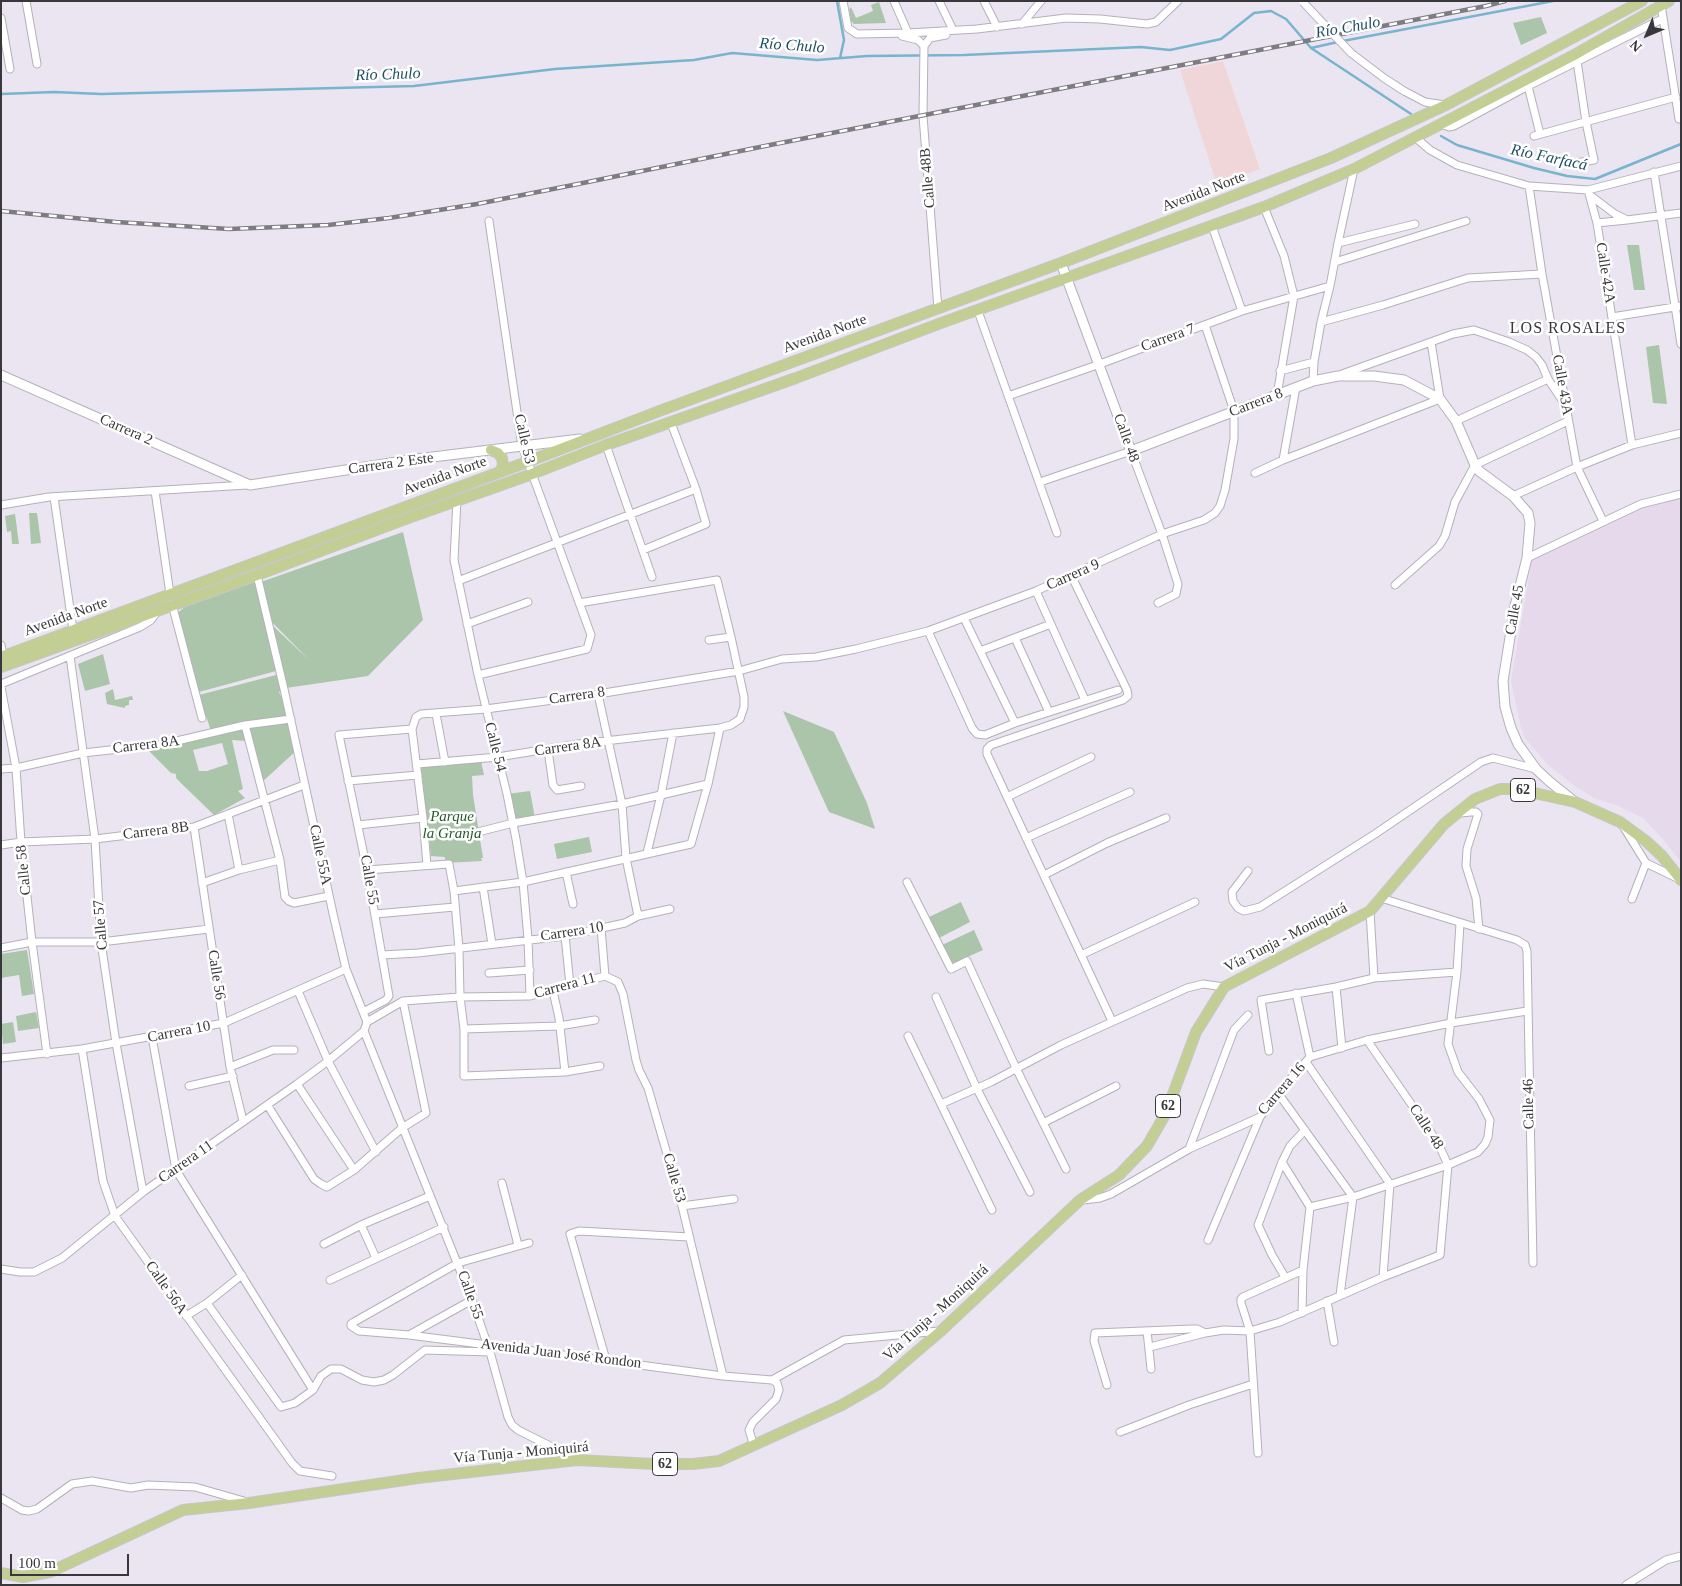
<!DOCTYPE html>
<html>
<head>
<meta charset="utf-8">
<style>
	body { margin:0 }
	#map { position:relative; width:1682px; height:1586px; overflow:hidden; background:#eae5f1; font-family:Georgia,serif }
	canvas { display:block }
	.frame { position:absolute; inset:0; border:2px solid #38373b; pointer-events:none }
	.north { position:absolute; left:1622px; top:10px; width:50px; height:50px; -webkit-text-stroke:4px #fff; paint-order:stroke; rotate:225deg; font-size:14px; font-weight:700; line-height:20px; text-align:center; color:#38373b }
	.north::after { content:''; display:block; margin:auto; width:18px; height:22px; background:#38373b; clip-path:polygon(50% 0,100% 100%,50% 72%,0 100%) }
	.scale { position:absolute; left:10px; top:1554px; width:119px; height:22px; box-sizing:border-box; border:2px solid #38373b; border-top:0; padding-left:6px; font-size:15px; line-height:18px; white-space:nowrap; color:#38373b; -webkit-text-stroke:4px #fff; paint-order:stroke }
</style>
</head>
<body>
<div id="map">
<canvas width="1682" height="1586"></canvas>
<div class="frame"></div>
<div class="north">N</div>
<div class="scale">100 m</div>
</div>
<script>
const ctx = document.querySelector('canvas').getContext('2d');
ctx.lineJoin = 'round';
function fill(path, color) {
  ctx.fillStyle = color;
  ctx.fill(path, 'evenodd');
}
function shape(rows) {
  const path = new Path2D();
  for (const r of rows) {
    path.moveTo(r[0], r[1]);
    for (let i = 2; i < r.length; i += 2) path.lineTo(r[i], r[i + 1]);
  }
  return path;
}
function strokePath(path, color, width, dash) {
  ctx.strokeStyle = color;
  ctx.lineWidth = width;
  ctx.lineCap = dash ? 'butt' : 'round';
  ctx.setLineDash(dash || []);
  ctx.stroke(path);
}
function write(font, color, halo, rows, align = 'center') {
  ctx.font = font + ' Georgia,serif';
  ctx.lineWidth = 5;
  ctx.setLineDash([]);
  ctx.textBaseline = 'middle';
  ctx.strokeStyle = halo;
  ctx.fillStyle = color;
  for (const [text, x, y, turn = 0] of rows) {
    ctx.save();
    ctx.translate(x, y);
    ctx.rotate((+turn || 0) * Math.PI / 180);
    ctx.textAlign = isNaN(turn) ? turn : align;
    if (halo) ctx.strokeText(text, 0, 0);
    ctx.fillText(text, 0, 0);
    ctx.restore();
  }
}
const education = shape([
	[1681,498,1681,862,1662,838,1643,818,1616,805,1594,798,1576,787,1547,764,1525,738,1521,728,1511,681,1532,559,1535,557,1652,502]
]);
const medical = shape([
	[1223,61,1260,169,1217,185,1180,70]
]);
const green = shape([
	[879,2,886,23,854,24,851,21,849,10,851,7,856,18,873,11,871,5],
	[1541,17,1547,33,1521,45,1513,23],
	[1627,245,1639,245,1645,290,1634,290],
	[1659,345,1667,404,1653,403,1646,347],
	[29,513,37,513,41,543,31,544],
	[15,514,19,544,12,544,11,531,7,532,5,516],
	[403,532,423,620,368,676,286,688,272,625,309,660,270,620,261,582],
	[255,580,276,671,199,692,175,615,186,606],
	[103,654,110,684,85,691,78,664],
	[280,674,284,689,279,692,289,713,297,750,261,783,247,741,232,740,243,789,238,791,245,798,214,815,185,787,176,778,176,774,171,773,147,749,150,750,157,749,157,746,203,739,203,737,211,731,199,695],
	[222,743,228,764,207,771,199,771,193,750],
	[113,689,115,700,132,696,133,700,129,700,129,705,125,706,125,708,107,704,105,693],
	[783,711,834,732,867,803,875,829,829,812],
	[481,761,484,775,472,776,473,795,483,858,481,858,482,861,445,863,445,857,431,856,421,767],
	[530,791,536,824,513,823,507,794],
	[589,837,592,852,557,859,554,844],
	[961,902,970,922,939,938,929,917],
	[974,930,983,950,952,964,942,945],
	[27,950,34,994,22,996,19,975,1,978,1,954],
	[36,1012,39,1028,18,1031,16,1016],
	[13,1022,16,1042,3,1044,1,1024]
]);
const stream = shape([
	[837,1,844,40,840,58],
	[1343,41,1553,1],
	[1311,48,1411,114],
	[1,94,54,92,101,94,414,86,555,69,694,60,732,53,817,60,867,56,964,55,1141,47,1170,50,1221,39,1254,13,1271,11,1286,19,1311,48,1338,42],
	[1441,136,1457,145,1534,168,1567,176,1595,179,1681,144]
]);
const street = shape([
	[26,1,37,64],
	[843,1,848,28,857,34,908,33,977,29,1066,18,1100,19,1147,24,1156,22,1178,1],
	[894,1,908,33],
	[939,1,953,30],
	[984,1,997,27],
	[1661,5,1679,119],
	[1,18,10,69],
	[1022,24,1041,1],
	[902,36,918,40,924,46],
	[1528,86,1540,134],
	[1404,91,1425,102,1445,105],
	[1441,124,1449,127,1454,126,1528,86,1662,19],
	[1534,136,1676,97],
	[1416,138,1430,150,1457,165,1529,186,1588,190,1681,166],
	[1570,164,1594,160,1586,122,1577,61],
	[1654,172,1681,344],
	[1529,186,1542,274,1577,467,1603,521],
	[1588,190,1597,223,1632,445],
	[1591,196,1615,214,1627,220,1681,213],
	[1264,207,1284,256,1294,296,1277,395],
	[1597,223,1627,220],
	[1212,226,1242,311],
	[1338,243,1415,224],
	[1335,262,1466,221],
	[938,309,923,116,924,46,930,38,946,35],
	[978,311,1057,533],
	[1612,317,1681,306],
	[1321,322,1383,305,1468,278,1542,274],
	[1280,371,1314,362],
	[1342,374,1453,334,1474,330,1509,342,1527,350,1536,357,1542,365,1548,379,1564,403],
	[1313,381,1314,362,1321,322,1330,286,1338,243,1354,169],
	[1008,396,1100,364,1242,311,1330,286],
	[1456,421,1548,379],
	[606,445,652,577],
	[1283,460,1296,387],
	[1255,473,1283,460,1440,399,1431,342],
	[1040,482,1131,451,1162,534,1178,584,1176,594,1158,603],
	[155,491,170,594],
	[1513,496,1577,467,1632,445,1681,433],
	[54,497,73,630],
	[457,500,454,560,478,675,507,794,516,839,523,882,528,939,530,996],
	[1,505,49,497,247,485],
	[643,550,706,524,696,489,671,423],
	[1527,558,1641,504,1681,494],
	[257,575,284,689,334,918,346,969,367,1022,364,1031,472,1300,490,1352,508,1417,512,1425,518,1430,576,1459],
	[1071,575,1127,690,1128,696,1123,700,991,745,987,749,987,754,1112,1021],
	[458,581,696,489],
	[1395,585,1439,546,1445,536,1455,502,1475,465,1568,421],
	[1036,591,1085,700],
	[172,604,202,718],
	[964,618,1015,723],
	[467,624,528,602],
	[928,631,972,728,977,734,985,735,1015,723,1118,690],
	[1015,638,1049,712],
	[709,640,731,637],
	[1,645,3,656],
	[980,651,1051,624],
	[70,656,95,839,101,942,116,1043,143,1192],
	[478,675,587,649,591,635,522,446,489,221],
	[1,684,140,627,150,621,157,612],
	[1,687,16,768,21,842,32,942,47,1054],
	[598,694,622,804,626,858,638,916],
	[436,714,445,762],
	[245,725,280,860,285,897,289,901,294,903,329,896],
	[548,750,553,785,557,790,581,786],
	[417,764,498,757,578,744,720,728,731,725,740,719,744,707,744,697,731,637,717,580,579,603],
	[1,769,16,768,83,753,164,744,245,725,291,719],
	[348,781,418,775],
	[1007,797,1091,757],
	[1460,813,1471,812,1476,812,1478,814,1467,849,1466,866,1476,898,1479,929],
	[228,814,239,870],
	[358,825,423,818],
	[1623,826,1646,863,1632,899],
	[194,827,230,1067,243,1121],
	[478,832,513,823,622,804,708,784],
	[1026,838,1130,792],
	[1,845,21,842,95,839,194,827,304,785],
	[647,853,661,795,673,733],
	[1646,863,1677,878],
	[427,865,423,818,412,729,416,717,421,714,486,709,598,694,739,671,782,659,816,657,856,649,928,631,1036,591,1162,534,1204,520,1215,513,1220,506,1225,490,1234,439,1234,411,1205,325],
	[367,870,449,864,454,891,459,949,460,997,464,1029,464,1076,565,1072,600,1066],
	[1248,871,1232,892,1233,901,1238,908,1244,911,1260,907,1375,834,1481,762,1493,758,1536,769],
	[566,872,573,904],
	[1044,875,1107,843,1166,818],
	[907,882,951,969,967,961,1016,1068,1066,1169],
	[202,883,239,870,280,860],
	[483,887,492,944],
	[454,891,523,882,691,844,708,784,720,728],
	[1381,898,1517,940,1525,945,1527,951,1533,1263],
	[1370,911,1374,978],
	[375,914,455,907],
	[601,928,605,976],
	[565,936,570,985],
	[1,948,32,942,101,942,209,929],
	[382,955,418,953,565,936,625,923,638,916,670,909],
	[1081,955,1195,902],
	[489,973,530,970],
	[1336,987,1342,1048],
	[298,991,328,1061,376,1152],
	[553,991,559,1018,565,1072],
	[1296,993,1310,1057],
	[936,997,977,1089,1030,1192],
	[363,1012,386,1000,389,996,367,870,339,735,412,729],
	[367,1022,403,1001,460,997,530,996,605,976,618,982,623,994,636,1060,639,1070,648,1088,682,1206,723,1376],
	[464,1029,559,1026,595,1020],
	[908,1036,992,1210],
	[152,1037,176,1170,313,1390],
	[82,1049,103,1181,115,1216,292,1463,300,1471,332,1476],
	[1269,1051,1261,1000,1336,987,1374,978,1457,972],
	[1,1058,82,1049,224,1023,346,969],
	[1306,1062,1390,1184,1383,1277],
	[230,1067,273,1050,294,1050],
	[297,1084,354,1170],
	[189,1086,233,1076],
	[1278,1093,1353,1197,1340,1295],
	[941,1104,991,1082,1061,1045,1187,988,1203,984,1224,987],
	[268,1106,314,1179,321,1184,327,1187,354,1170,402,1128,426,1113,403,1001],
	[1043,1123,1116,1086],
	[1189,1149,1234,1030,1248,1015],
	[1282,1162,1310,1207,1303,1270,1302,1313],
	[502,1183,518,1245],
	[1083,1200,1100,1198,1111,1194,1189,1149,1260,1117,1278,1093,1310,1057,1367,1040,1451,1023,1527,1011],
	[682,1206,734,1199],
	[1310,1207,1353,1197,1448,1165,1478,1152,1485,1144,1488,1137,1490,1120,1479,1099,1458,1072,1448,1044,1457,972,1460,923],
	[361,1225,376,1258],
	[1208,1240,1260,1117],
	[529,1243,458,1263,354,1322,351,1324,351,1326,359,1331,409,1335,488,1345,723,1376,772,1380],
	[324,1244,361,1225,430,1196],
	[1,1269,20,1272,34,1272,62,1258,143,1192,297,1084,328,1061,364,1031],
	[1285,1277,1272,1255,1258,1225,1282,1162,1290,1146,1305,1130],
	[330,1280,444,1227],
	[1327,1301,1334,1342],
	[207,1303,281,1407,295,1403,313,1390,321,1376,331,1369,341,1369,362,1380,374,1382,384,1380,393,1375,425,1350,490,1352],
	[186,1316,207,1303,242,1275],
	[1147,1331,1151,1369],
	[409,1335,472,1300],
	[1150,1347,1205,1333],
	[606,1360,570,1234,579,1231,689,1237],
	[772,1380,844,1340,940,1331],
	[1107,1385,1094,1341,1095,1333,1192,1329,1197,1329,1205,1333,1224,1330,1250,1331,1280,1322,1383,1277,1440,1255,1448,1165,1438,1143,1367,1040],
	[1120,1432,1189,1405,1253,1384],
	[754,1446,749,1430,753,1422,776,1399,779,1390,777,1383,772,1380],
	[1258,1453,1250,1331,1241,1303,1241,1299,1243,1297,1303,1270],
	[1,1498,22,1510,29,1511,37,1509,72,1484,92,1481,131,1488,148,1485,195,1487,244,1501],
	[1626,1585,1666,1560,1681,1556]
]);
const secondary = shape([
	[1061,263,1131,451,1313,381,1338,376,1374,376,1404,380,1440,399,1456,421,1475,465,1479,471,1513,496,1528,513,1530,523,1527,558,1515,606,1503,681,1505,707,1511,728,1518,744,1536,769,1550,782,1575,802],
	[1,375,250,485,416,459,580,439]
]);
const primary = shape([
	[491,450,498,453,502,458,503,465,500,472],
	[1,657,527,462,662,410,1061,263,1331,158,1446,105,1642,1],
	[1,667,257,575,403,520,532,474,606,445,796,378,941,323,1264,207,1354,169,1576,54,1669,1],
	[1,1573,23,1577,50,1572,183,1510,249,1503,418,1478,577,1460,654,1464,693,1464,719,1461,842,1405,880,1383,942,1330,1080,1200,1119,1175,1147,1146,1166,1113,1196,1032,1224,987,1370,911,1444,824,1475,799,1500,789,1516,789,1575,802,1620,822,1646,841,1662,856,1681,880]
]);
const rail = shape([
	[1,211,116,222,229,229,328,225,389,218,477,204,573,185,770,145,1486,6,1505,1]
]);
const streetBridge = shape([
	[1303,2,1351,53,1384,78,1404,91]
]);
const shields = [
	[1523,790,25],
	[1168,1106,25],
	[665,1464,25]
];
const shieldNames = [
	["62",1523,790],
	["62",1168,1106],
	["62",665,1464]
];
const streetNames = [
	["Calle 48B",928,178,-95],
	["Avenida Norte",1204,192,-21],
	["Calle 42A",1605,273,81],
	["Avenida Norte",825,334,-20],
	["Carrera 7",1168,338,-20],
	["Calle 43A",1562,385,80],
	["Carrera 8",1256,403,-21],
	["Carrera 2",126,430,24],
	["Calle 48",1126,438,70],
	["Calle 53",524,439,77],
	["Carrera 2 Este",391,464,-8],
	["Avenida Norte",445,476,-20],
	["Carrera 9",1073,575,-24],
	["Calle 45",1515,610,-80],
	["Avenida Norte",66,617,-20],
	["Carrera 8",577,696,-8],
	["Carrera 8A",146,745,-7],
	["Calle 54",495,747,76],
	["Carrera 8A",568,747,-8],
	["Carrera 8B",156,831,-7],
	["Calle 55A",320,855,78],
	["Calle 58",24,870,-96],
	["Calle 55",369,880,80],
	["Calle 57",101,925,-95],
	["Carrera 10",572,932,-9],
	["Vía Tunja - Moniquirá",1286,938,-27],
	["Calle 56",216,975,81],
	["Carrera 11",565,986,-15],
	["Carrera 10",179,1032,-11],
	["Carrera 16",1282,1089,-49],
	["Calle 46",1529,1104,-91],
	["Calle 48",1426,1127,57],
	["Carrera 11",186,1162,-35],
	["Calle 53",674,1178,74],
	["Calle 56A",166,1288,55],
	["Calle 55",470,1295,70],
	["Vía Tunja - Moniquirá",936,1313,-42],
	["Avenida Juan José Rondon",561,1354,7],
	["Vía Tunja - Moniquirá",521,1453,-5]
];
const parkNames = [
	["Parque",452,817],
	["la Granja",452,834]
];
const waterNames = [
	["Río Chulo",1348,28,-10],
	["Río Chulo",792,46,4],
	["Río Chulo",388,75,-2],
	["Río Farfacá",1549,158,12]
];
const neighbourhoodNames = [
	["LOS ROSALES",1568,329]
];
fill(education, '#e6d9ec');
fill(medical, '#f1d6d9');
fill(green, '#aac5aa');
strokePath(stream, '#78b4ce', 2.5);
strokePath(street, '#b5b0bb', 9);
strokePath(secondary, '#b5b0bb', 11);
strokePath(primary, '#c7c7c8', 12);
strokePath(street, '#fff', 7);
strokePath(secondary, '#fff', 9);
strokePath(primary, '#c3ce95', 10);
strokePath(rail, '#7e7c83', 4.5);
strokePath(rail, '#fff', 2.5, [8]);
strokePath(streetBridge, '#b5b0bb', 9, []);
strokePath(streetBridge, '#fff', 7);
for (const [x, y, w] of shields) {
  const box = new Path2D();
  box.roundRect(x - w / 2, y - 11.5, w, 23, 4);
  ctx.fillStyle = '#fff';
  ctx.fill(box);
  strokePath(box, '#38373b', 1);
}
write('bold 14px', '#38373b', null, shieldNames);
write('15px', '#38373b', '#fff', streetNames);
write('italic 15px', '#215b27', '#fff', parkNames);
write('italic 16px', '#1e4f63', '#fff', waterNames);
ctx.letterSpacing = '1px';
write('16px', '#38373b', '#fff', neighbourhoodNames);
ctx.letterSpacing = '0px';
</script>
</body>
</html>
